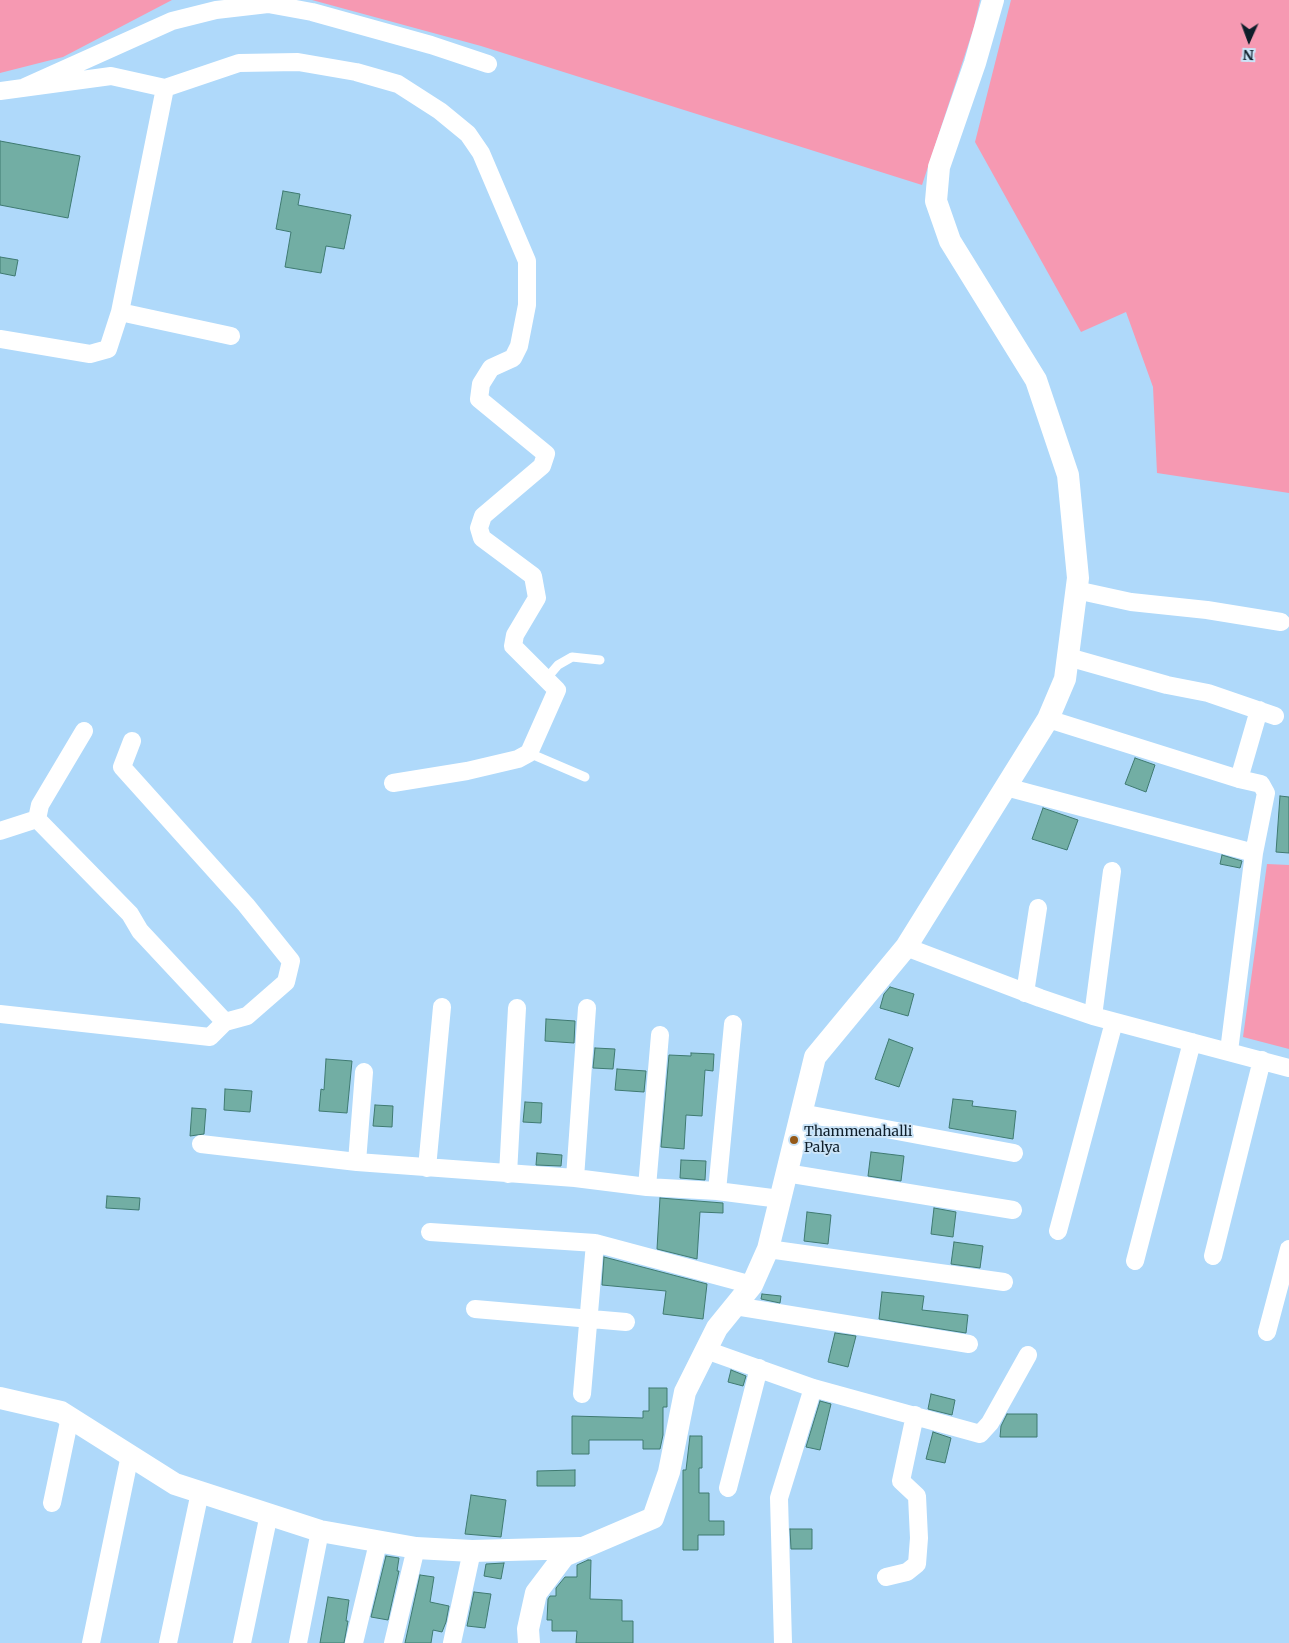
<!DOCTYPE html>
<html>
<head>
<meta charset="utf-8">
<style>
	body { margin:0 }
	#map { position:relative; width:1289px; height:1643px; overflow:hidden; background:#afd9fa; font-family:Merriweather,serif }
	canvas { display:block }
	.north { position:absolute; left:1224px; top:15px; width:50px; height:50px; -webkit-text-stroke:4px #cbe4f8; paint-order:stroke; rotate:182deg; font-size:14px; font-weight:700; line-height:20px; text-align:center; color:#0e1e2a }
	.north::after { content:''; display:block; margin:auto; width:18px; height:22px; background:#0e1e2a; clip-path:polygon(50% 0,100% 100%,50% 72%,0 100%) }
</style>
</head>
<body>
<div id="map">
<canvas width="1289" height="1643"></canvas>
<div class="north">N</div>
</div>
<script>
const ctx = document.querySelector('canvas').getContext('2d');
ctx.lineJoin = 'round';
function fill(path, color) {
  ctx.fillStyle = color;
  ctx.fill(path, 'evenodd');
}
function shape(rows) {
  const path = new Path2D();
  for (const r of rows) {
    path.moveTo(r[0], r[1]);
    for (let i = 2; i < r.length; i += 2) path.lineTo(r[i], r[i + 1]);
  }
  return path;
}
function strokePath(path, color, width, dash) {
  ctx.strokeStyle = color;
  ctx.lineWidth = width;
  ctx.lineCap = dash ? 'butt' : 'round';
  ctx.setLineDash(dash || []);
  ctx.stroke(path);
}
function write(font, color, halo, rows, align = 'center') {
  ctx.font = font + ' Merriweather,serif';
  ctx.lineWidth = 4;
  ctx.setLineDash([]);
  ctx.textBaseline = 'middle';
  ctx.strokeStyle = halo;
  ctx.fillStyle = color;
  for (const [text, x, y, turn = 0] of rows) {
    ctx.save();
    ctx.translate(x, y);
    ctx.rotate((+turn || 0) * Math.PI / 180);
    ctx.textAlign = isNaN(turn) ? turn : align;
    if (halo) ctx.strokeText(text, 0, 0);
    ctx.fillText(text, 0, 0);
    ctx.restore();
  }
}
const green = shape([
	[0,0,172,0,63,57,0,73],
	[312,0,980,0,974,27,922,185,481,46],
	[1011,0,1289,0,1289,493,1157,473,1153,387,1126,312,1081,332,975,142],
	[1267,864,1289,865,1289,1049,1243,1037]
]);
const building = shape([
	[0,141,80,156,68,218,0,205,0,141],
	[283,191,300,194,298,205,351,215,344,249,326,246,321,273,285,267,291,232,276,229,283,191],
	[0,257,18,260,15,276,0,273,0,257],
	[1135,758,1155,765,1146,792,1125,784,1135,758],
	[1280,796,1289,797,1289,853,1276,852,1280,796],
	[1043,808,1078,820,1067,850,1032,839,1043,808],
	[1222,855,1242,861,1240,868,1220,864,1222,855],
	[890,987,914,994,908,1016,880,1008,884,994,890,987],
	[546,1019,575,1021,574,1043,545,1041,546,1019],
	[889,1039,913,1048,899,1087,875,1079,889,1039],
	[595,1048,615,1049,613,1069,593,1068,595,1048],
	[691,1053,714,1054,713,1071,705,1070,702,1116,686,1115,684,1149,661,1147,669,1055,691,1056,691,1053],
	[326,1059,352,1061,347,1113,319,1111,321,1089,324,1090,326,1059],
	[617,1069,646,1071,644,1092,615,1090,617,1069],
	[225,1089,252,1091,250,1112,224,1110,225,1089],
	[953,1099,973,1101,972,1106,1016,1111,1013,1139,949,1128,953,1099],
	[525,1102,542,1103,541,1123,523,1122,525,1102],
	[375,1105,393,1106,392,1127,373,1126,375,1105],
	[192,1108,206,1109,204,1134,190,1136,192,1108],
	[871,1152,904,1156,901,1181,868,1176,871,1152],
	[537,1153,562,1155,561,1166,536,1165,537,1153],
	[681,1160,706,1161,705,1180,680,1178,681,1160],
	[107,1196,140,1198,139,1210,106,1208,107,1196],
	[660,1198,723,1203,723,1213,700,1212,697,1259,657,1249,660,1198],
	[934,1208,956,1212,953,1237,931,1234,934,1208],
	[807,1212,831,1215,828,1244,804,1241,807,1212],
	[954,1242,983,1246,980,1268,951,1264,954,1242],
	[604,1257,707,1284,703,1319,663,1314,666,1291,602,1285,604,1257],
	[882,1292,924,1296,922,1310,968,1315,966,1333,879,1319,882,1292],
	[762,1294,781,1296,780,1303,761,1299,762,1294],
	[835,1333,856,1336,848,1367,828,1362,835,1333],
	[731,1370,746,1376,743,1386,728,1382,731,1370],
	[649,1388,667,1388,667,1407,663,1407,663,1435,660,1449,643,1449,643,1440,589,1440,589,1454,572,1454,572,1416,643,1418,643,1411,649,1411,649,1388],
	[931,1394,955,1400,952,1415,928,1409,931,1394],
	[820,1401,831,1404,820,1450,806,1447,820,1401],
	[1007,1414,1037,1414,1037,1437,1000,1437,1001,1426,1007,1414],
	[933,1432,951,1438,945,1463,926,1459,933,1432],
	[690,1436,702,1436,702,1468,699,1468,699,1493,709,1493,709,1521,724,1521,724,1535,698,1535,698,1550,683,1550,683,1470,686,1470,690,1436],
	[575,1470,575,1486,537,1486,537,1471,575,1470],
	[471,1495,506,1500,501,1537,465,1534,471,1495],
	[790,1529,812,1529,812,1549,791,1549,790,1529],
	[386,1556,399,1558,397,1571,399,1571,388,1620,371,1617,386,1556],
	[588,1560,591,1560,590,1599,622,1600,622,1621,633,1621,633,1643,576,1643,577,1631,552,1631,552,1620,547,1620,548,1599,550,1596,556,1596,556,1588,565,1577,577,1577,577,1565,588,1560],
	[504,1563,501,1579,484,1576,486,1564,504,1563],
	[420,1575,434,1577,430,1602,449,1606,446,1622,442,1632,433,1630,431,1643,405,1643,420,1575],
	[474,1592,491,1594,485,1628,467,1626,474,1592],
	[328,1597,349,1600,346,1621,348,1621,344,1643,320,1643,328,1597]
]);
const service = shape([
	[546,679,558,665,572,657,600,660],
	[529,753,585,777]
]);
const minor = shape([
	[25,87,172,21,216,10,268,4,312,12,431,45,488,64],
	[0,91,111,76,165,88],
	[120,312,231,336],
	[0,339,90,354,108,349,120,312,165,88,239,63,298,62,356,72,398,84,440,111,468,134,481,153,527,261,527,305,519,346,513,358,491,368,481,384,479,399,546,454,542,466,483,516,479,528,482,538,533,576,537,598,515,635,513,646,557,690,529,753,518,759,467,771,393,783],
	[1076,590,1131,602,1207,610,1281,622],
	[1068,657,1167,685,1208,693,1275,716],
	[1048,719,1239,779,1261,784,1266,793,1254,853,1229,1051],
	[1239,779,1259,710],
	[1006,787,1254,853],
	[37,819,130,914,140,931,225,1022],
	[37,819,40,805,84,731],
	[0,831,37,819],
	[906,947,1040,998,1093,1016,1289,1068],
	[1025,993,1038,908],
	[0,1014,210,1037,225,1022,247,1016,286,982,291,961,246,905,122,767,132,741],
	[1093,1016,1112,871],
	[801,1113,1014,1153],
	[201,1144,357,1162,575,1178,647,1187,717,1191,780,1199],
	[357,1162,364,1072],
	[427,1168,442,1007],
	[786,1173,1013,1210],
	[508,1174,517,1008],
	[575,1178,587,1008],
	[647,1187,660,1035],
	[717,1191,733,1024],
	[1058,1231,1114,1022],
	[430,1232,595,1243,752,1285],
	[768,1249,1004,1282],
	[1213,1256,1262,1060],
	[1135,1261,1192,1042],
	[735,1306,969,1344],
	[475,1309,626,1322],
	[1267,1332,1289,1249],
	[706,1350,813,1388,980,1434,990,1423,1028,1355],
	[582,1394,595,1243],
	[728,1488,759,1368],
	[52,1503,70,1417],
	[886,1577,907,1572,917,1564,919,1538,917,1496,901,1481,915,1415],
	[91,1643,130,1455],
	[168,1643,200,1492],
	[242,1643,269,1514],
	[298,1643,320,1531],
	[354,1643,378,1543],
	[393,1643,416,1548],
	[452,1643,472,1551],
	[783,1643,779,1498,813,1388]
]);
const tertiary = shape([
	[0,1398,61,1412,175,1484,320,1531,416,1548,472,1551,580,1548],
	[529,1643,528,1629,536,1593,564,1556,653,1518,669,1472,685,1392,717,1328,752,1285,768,1249,815,1057,906,947,1048,719,1065,679,1078,578,1068,475,1036,380,950,241,936,201,939,167,975,63,993,0]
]);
const markers = [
	[794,1140,5,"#945918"]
];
const poiNames = [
	["Thammenahalli",804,1132],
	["Palya",804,1148]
];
fill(green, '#f699b2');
fill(building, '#72aea4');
strokePath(building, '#3f7a71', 1);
strokePath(service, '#fff', 9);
strokePath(minor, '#fff', 18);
strokePath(tertiary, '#fff', 22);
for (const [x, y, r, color] of markers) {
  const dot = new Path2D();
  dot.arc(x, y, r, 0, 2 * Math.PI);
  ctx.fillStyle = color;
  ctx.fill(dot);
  strokePath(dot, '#cbe4f8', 2);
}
write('14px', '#0e1e2a', '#cbe4f8', poiNames, 'left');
</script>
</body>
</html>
